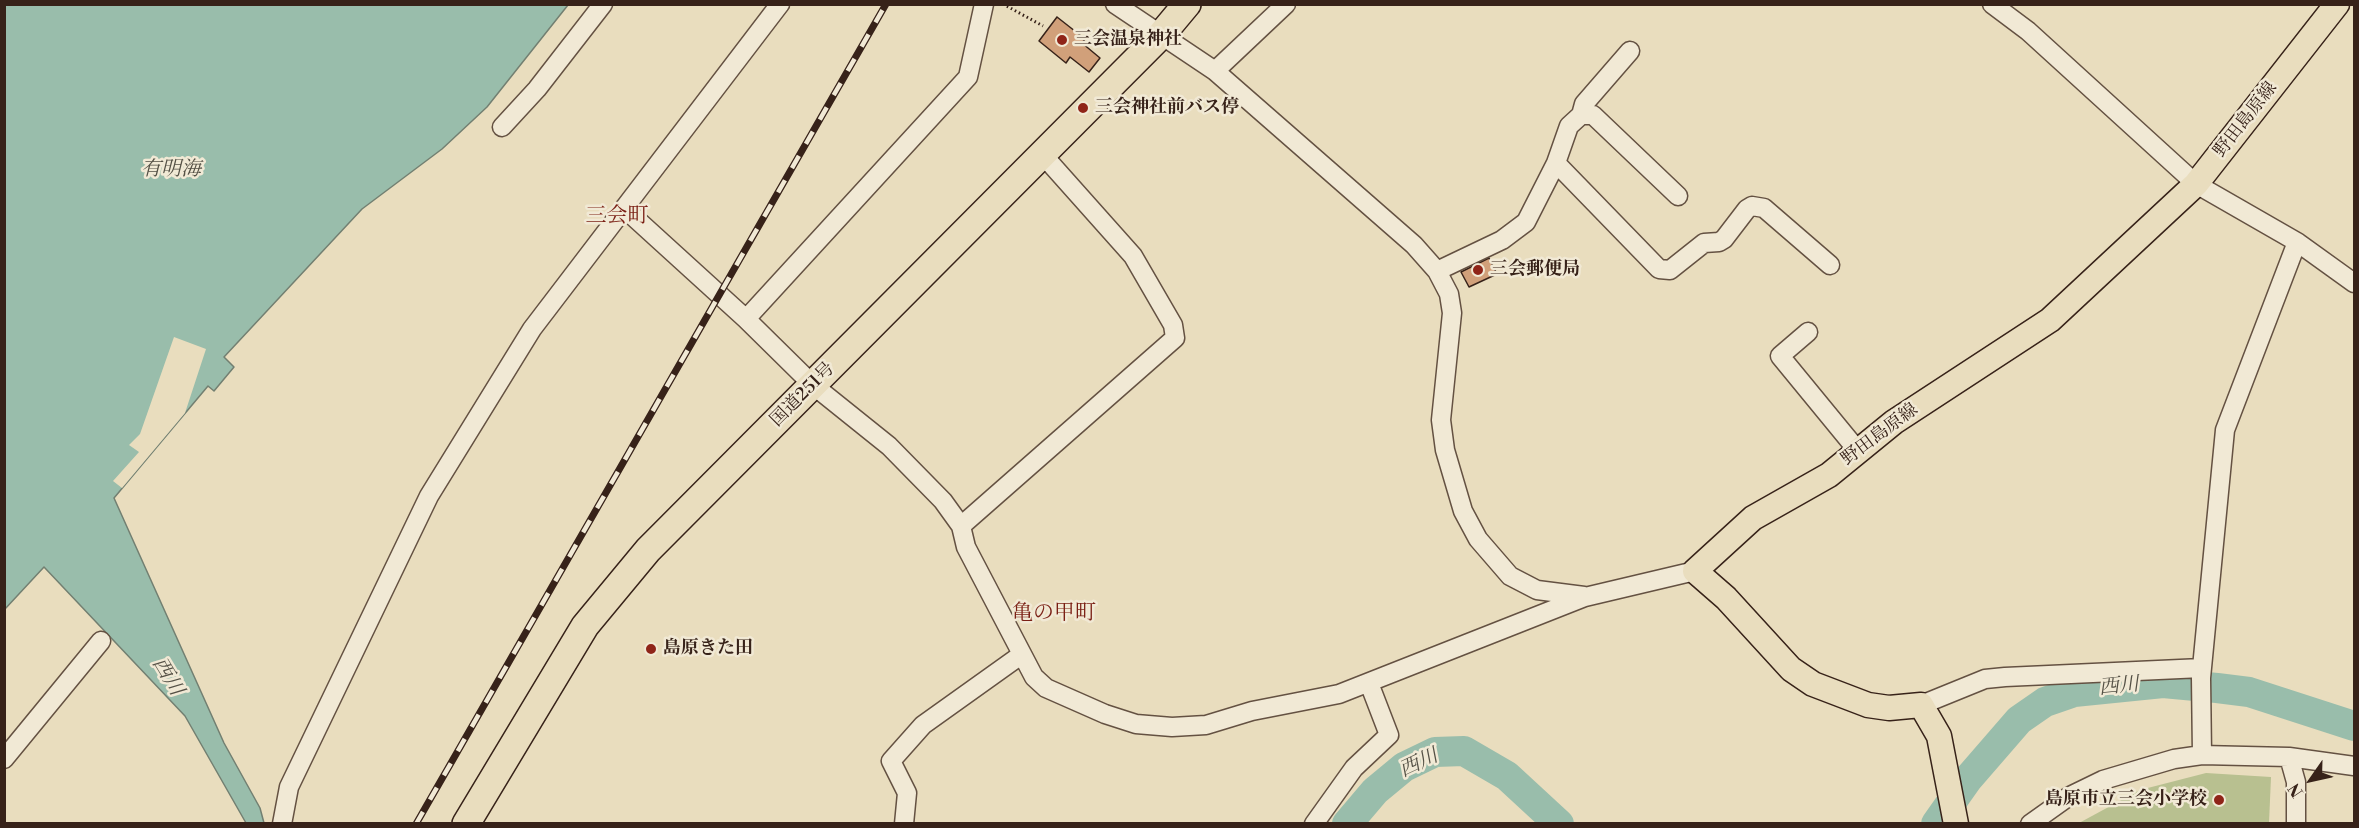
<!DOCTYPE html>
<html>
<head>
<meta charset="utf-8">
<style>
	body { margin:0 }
	#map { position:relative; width:2359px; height:828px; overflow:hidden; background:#e9ddbe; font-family:"Libre Bodoni",serif }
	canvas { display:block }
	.frame { position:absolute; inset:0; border:6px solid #372219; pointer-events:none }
	.north { position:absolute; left:2281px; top:750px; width:60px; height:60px; -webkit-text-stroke:4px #f1e9d5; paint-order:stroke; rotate:236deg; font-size:16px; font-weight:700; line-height:24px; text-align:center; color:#372219 }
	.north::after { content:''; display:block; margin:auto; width:21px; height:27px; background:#372219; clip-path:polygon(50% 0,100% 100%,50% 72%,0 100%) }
</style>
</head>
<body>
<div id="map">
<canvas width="2359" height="828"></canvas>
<div class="frame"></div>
<div class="north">N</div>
</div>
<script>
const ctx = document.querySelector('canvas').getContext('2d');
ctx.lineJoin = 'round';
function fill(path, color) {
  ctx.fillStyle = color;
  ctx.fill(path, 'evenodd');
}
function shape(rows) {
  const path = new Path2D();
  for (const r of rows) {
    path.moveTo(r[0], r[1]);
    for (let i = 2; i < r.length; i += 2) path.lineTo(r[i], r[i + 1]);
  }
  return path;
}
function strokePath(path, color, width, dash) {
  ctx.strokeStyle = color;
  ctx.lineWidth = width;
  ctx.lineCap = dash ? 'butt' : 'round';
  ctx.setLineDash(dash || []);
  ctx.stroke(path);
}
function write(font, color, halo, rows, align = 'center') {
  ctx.font = font + ' "Libre Bodoni","Noto Serif JP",serif';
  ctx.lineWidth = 5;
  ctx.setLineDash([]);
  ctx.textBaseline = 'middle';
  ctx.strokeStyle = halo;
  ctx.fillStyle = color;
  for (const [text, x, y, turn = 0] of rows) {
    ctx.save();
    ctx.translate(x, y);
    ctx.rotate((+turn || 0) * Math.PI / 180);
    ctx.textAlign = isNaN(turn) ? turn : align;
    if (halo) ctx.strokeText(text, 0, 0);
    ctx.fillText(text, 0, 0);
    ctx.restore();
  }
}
const green = shape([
	[2206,773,2271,777,2269,823,2079,823,2140,790]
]);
const water = shape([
	[5,5,568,5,487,107,442,149,362,209,224,357,234,367,214,391,208,386,114,498,224,743,260,808,264,823,246,823,185,716,44,567,5,609,5,5]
]);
const pier = shape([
	[174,337,206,349,185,413,122,488,113,481,139,452,129,445,140,434]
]);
const river = shape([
	[1347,824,1375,791,1404,767,1435,752,1464,751,1507,776,1559,824],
	[1936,824,1967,780,2019,720,2045,702,2074,692,2163,683,2217,688,2249,692,2354,726]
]);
const building = shape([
	[1057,17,1085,39,1082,43,1100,58,1089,72,1070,57,1066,63,1039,41,1057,17],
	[1489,258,1497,274,1469,287,1461,272,1489,258]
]);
const path = shape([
	[1003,4,1043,26]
]);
const minor = shape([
	[1115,4,1215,71,1414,245,1437,271,1449,294,1452,313,1441,420,1445,450,1463,511,1478,539,1510,576,1537,590,1584,596],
	[1992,4,2028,31,2196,184,2297,242,2354,283],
	[1215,71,1286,4],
	[1581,115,1584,104,1630,51],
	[502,127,537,89,603,4],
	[1556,163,1659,269,1670,270,1704,243,1719,242,1724,239,1747,209,1752,206,1764,208,1830,265],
	[624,208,746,319,813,385,889,446,943,501,961,526,966,547,1034,677,1046,688,1105,714,1136,724,1172,727,1206,725,1252,711,1339,694,1585,597,1695,571],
	[1437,271,1502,240,1526,222,1556,163,1569,126,1581,115,1593,115,1678,196],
	[746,319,968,77,984,4],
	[1808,332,1780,356,1858,451],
	[961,526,1175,338,1173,325,1133,256,1043,155],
	[1921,705,1985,679,2005,677,2202,668],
	[2202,755,2201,678,2225,430,2297,242],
	[2289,757,2296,782,2296,824],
	[4,759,101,641],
	[282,824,289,787,429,496,532,329,780,4],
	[904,824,907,793,891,761,923,725,1021,655],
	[1314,824,1354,768,1389,735,1369,683],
	[2030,824,2068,797,2103,780,2174,759,2202,755,2289,757,2354,766]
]);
const major = shape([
	[1956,824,1939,736,1921,705,1889,708,1868,705,1813,684,1791,669,1726,598,1695,571,1753,518,1829,475,1894,422,2050,320,2196,184,2337,4]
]);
const highway = shape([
	[466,824,585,626,648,550,1162,34,1187,4]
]);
const rail = shape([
	[416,824,886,4]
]);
const markers = [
	[1062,40,6,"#8f2418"],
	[1083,108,6,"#8f2418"],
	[1478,270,6,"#8f2418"],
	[651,649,6,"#8f2418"],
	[2219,800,6,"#8f2418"]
];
const poiNames = [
	["三会温泉神社",1074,40],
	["三会神社前バス停",1095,108],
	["三会郵便局",1490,270],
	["島原きた田",663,649],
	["島原市立三会小学校",2207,800,"right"]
];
const streetNames = [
	["野田島原線",2246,120,-52],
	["国道251号",803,395,-45],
	["野田島原線",1880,435,-37]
];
const waterNames = [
	["有明海",171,170],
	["西川",167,677,59],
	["西川",2119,687,-6],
	["西川",1419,764,-25]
];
const quarterNames = [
	["三会町",617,217],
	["亀の甲町",1054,614]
];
fill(green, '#b8c090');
fill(water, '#99bdab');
strokePath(water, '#727f71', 1.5);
fill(pier, '#e9ddbe');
strokePath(river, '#99bdab', 30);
fill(building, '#d1a07a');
strokePath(building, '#372219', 1.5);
strokePath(minor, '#645142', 21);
strokePath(major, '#372219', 27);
strokePath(highway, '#372219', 30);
strokePath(path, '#372219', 3, [1.5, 3]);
strokePath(minor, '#f1e9d5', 18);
strokePath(major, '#e9ddbe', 24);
strokePath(highway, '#e9ddbe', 27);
strokePath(rail, '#372219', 7);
strokePath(rail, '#f1e9d5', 4.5, [14]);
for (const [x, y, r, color] of markers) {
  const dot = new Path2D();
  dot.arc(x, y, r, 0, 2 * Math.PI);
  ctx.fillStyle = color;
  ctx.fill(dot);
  strokePath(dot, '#f1e9d5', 2);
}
write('bold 18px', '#372219', '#f1e9d5', poiNames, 'left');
write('18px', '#372219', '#f1e9d5', streetNames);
write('italic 20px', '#545045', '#f1e9d5', waterNames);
write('21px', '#7a1f14', '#f1e9d5', quarterNames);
</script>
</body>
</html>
